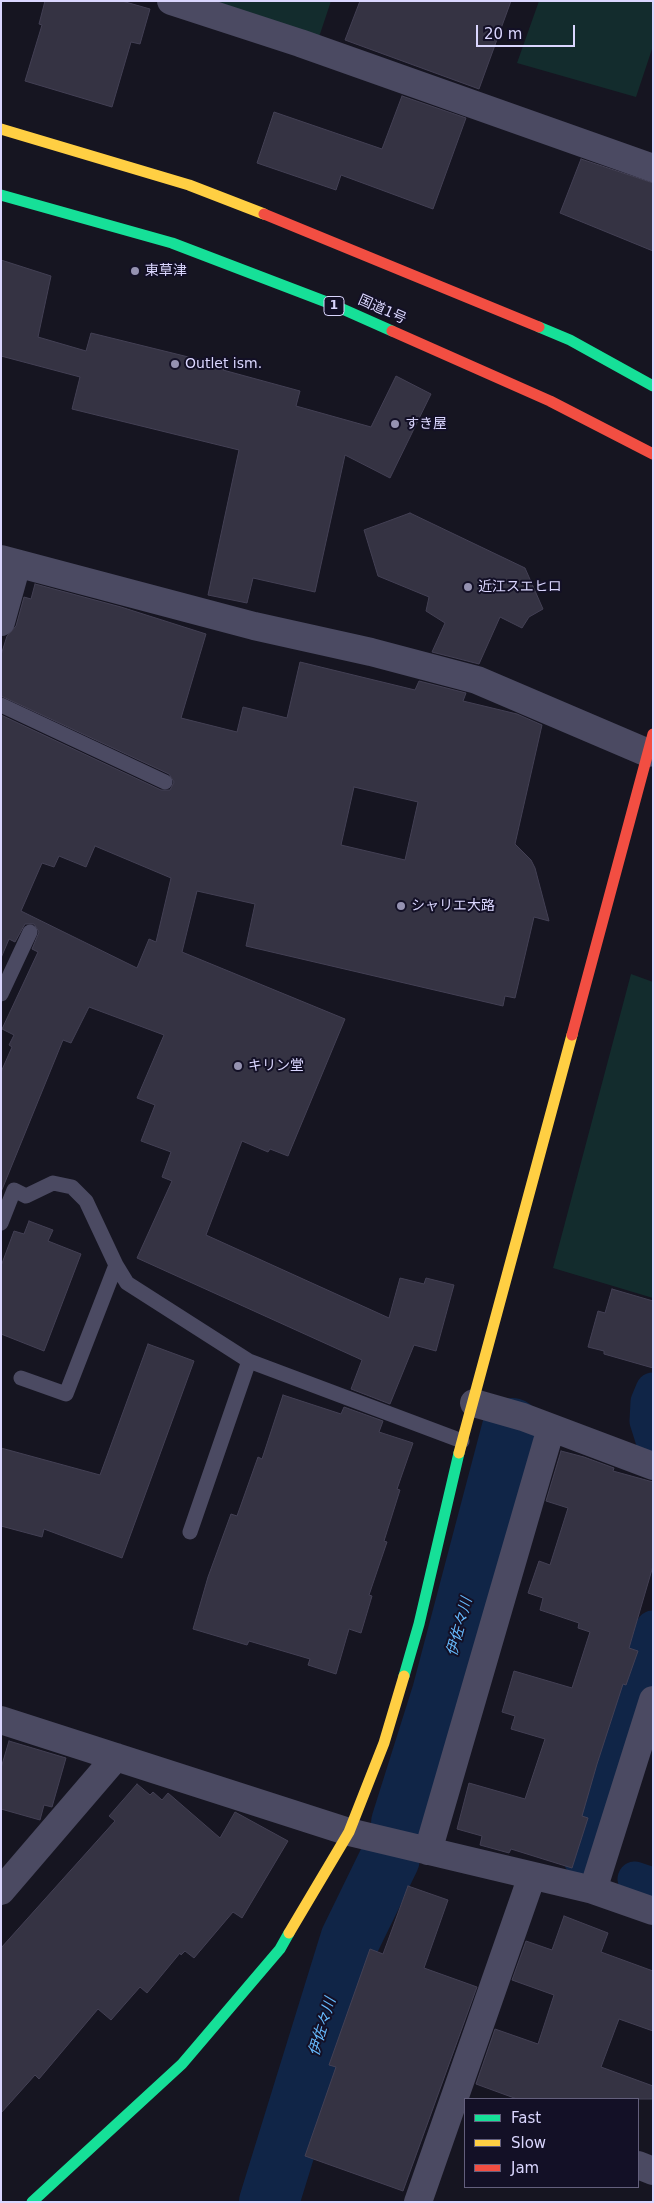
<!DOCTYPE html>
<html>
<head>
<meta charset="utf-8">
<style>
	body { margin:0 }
	#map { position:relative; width:654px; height:2203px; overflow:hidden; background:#161521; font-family:"DejaVu Sans",sans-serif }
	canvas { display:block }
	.frame { position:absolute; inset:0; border:2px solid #dad6fe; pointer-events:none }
	.legend { position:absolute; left:464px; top:2098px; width:175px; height:90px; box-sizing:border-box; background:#131026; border:1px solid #635f7c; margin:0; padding:6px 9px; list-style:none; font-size:15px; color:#dad6fe }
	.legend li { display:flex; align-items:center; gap:10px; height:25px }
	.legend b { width:25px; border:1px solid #635f7c }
	.scale { position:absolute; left:476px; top:25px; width:99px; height:22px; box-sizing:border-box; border:2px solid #dad6fe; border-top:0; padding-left:6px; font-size:15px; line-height:18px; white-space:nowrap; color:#dad6fe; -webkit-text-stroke:4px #131026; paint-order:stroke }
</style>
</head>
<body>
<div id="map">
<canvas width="654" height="2203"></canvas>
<div class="frame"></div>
<ul class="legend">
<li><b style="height:6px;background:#16e098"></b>Fast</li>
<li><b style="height:6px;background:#ffcf43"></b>Slow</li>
<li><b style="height:6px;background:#f24e42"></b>Jam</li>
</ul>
<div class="scale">20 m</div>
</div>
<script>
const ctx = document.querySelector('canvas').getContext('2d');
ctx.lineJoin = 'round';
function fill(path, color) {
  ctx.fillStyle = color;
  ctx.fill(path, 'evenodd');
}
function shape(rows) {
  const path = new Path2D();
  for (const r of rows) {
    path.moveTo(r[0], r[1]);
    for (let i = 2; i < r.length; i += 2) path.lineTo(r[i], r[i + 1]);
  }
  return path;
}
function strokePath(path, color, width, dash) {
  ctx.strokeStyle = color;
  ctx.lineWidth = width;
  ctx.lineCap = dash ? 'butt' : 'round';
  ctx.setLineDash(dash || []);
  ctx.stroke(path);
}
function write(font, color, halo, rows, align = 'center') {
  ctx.font = font + ' "DejaVu Sans","Noto Sans JP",sans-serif';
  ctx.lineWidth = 4;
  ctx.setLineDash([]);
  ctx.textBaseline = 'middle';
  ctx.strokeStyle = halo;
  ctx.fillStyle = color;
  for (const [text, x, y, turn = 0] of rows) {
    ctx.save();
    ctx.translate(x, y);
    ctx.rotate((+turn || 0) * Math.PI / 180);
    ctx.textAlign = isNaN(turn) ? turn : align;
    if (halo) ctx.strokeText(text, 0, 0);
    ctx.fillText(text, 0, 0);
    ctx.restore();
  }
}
const green = shape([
	[207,1,331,1,318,40],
	[539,1,653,1,653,46,636,97,517,63],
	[631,974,653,982,653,1298,553,1268]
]);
const canal = shape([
	[653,1390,648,1402,647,1421,653,1440],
	[580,1858,653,1628],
	[635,1879,653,1885]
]);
const river = shape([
	[401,1823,442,1693,512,1428],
	[269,2202,350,1940,390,1858]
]);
const building = shape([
	[45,1,122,1,150,9,140,44,131,42,112,107,25,81,42,25,39,24,45,1],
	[360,1,511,1,479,89,345,40,360,1],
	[402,96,466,118,433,209,341,175,336,190,257,163,274,112,382,149,402,96],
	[581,159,653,183,653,251,560,213,581,159],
	[1,260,51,276,38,337,86,351,91,333,225,366,223,370,300,391,296,406,371,427,396,376,431,394,390,478,345,455,315,592,253,578,247,603,208,595,239,450,72,409,80,377,1,356,1,260],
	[410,513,525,568,543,609,529,617,522,628,500,617,479,664,432,652,445,623,426,611,429,597,378,576,364,530,410,513],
	[35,584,121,607,206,634,181,718,237,732,243,707,287,718,300,662,415,690,419,681,466,693,463,701,517,714,542,725,515,844,531,860,535,868,549,921,534,917,515,998,505,996,503,1006,246,946,255,904,197,891,182,952,345,1019,288,1156,270,1149,268,1152,242,1141,206,1235,389,1318,400,1278,424,1284,426,1278,454,1285,436,1351,414,1345,390,1404,351,1389,362,1360,137,1258,172,1181,162,1177,171,1152,141,1141,155,1105,137,1098,164,1035,89,1007,71,1043,63,1040,1,1192,1,1072,12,1047,9,1045,14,1035,2,1029,38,952,32,949,39,932,34,924,25,924,15,942,9,939,1,958,1,715,161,790,170,790,174,782,169,774,1,696,1,655,7,636,16,626,24,597,31,599,35,584],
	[354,787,418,802,405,860,341,845,354,787],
	[95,846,171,878,156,942,149,939,137,968,21,911,42,863,54,867,59,856,86,867,95,846],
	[29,1221,53,1230,48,1241,81,1254,44,1351,1,1334,1,1266,14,1231,24,1234,29,1221],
	[612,1289,653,1301,653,1368,604,1354,604,1351,588,1347,598,1311,605,1313,612,1289],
	[148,1344,194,1361,122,1558,44,1529,42,1537,1,1526,1,1448,100,1475,148,1344],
	[283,1395,341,1414,344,1407,383,1421,379,1432,413,1443,397,1489,400,1490,384,1541,387,1542,369,1595,372,1596,361,1633,349,1629,336,1674,308,1665,310,1659,249,1641,247,1645,193,1629,208,1577,231,1514,237,1516,258,1457,262,1459,283,1395],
	[561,1451,584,1457,614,1468,613,1471,653,1482,653,1566,629,1648,638,1651,626,1685,623,1684,597,1764,582,1816,588,1818,572,1868,511,1849,509,1853,480,1845,482,1836,457,1829,469,1783,525,1799,545,1739,511,1729,515,1716,502,1712,514,1671,572,1688,590,1632,578,1628,579,1623,540,1610,543,1598,528,1593,539,1561,550,1565,568,1508,546,1501,561,1451],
	[9,1741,66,1758,52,1807,44,1805,40,1820,1,1809,1,1768,9,1741],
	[137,1784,150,1795,153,1792,162,1800,168,1793,220,1838,235,1812,288,1841,242,1918,233,1912,194,1958,185,1951,181,1955,180,1953,147,1993,140,1987,111,2020,98,2009,39,2079,35,2075,1,2113,1,1948,115,1821,109,1816,137,1784],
	[408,1886,448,1900,424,1968,477,1987,403,2191,305,2156,336,2067,329,2065,370,1949,383,1954,408,1886],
	[564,1916,608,1933,601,1952,653,1971,653,2031,619,2019,601,2067,653,2086,653,2099,517,2099,476,2084,495,2029,538,2044,554,1995,512,1980,526,1941,552,1950,564,1916]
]);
const lane = shape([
	[1,705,165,782],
	[1,994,30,932],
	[1,1223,14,1190,26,1196,53,1183,72,1187,86,1201,116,1265,127,1283,249,1361,462,1441],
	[21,1378,66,1394,116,1265],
	[190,1532,249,1361]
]);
const street = shape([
	[171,1,300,43,653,168],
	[1,559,254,626,371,652,477,680,648,753],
	[1,622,17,564],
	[474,1403,523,1417,653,1466],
	[1,1720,349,1832,593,1890,653,1911],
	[428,1851,551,1428],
	[593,1890,653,1700],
	[1,1891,116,1757],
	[638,2165,653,2171],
	[418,2202,532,1876]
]);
const fast = shape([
	[1,195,172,243,329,303,392,331],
	[539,327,570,340,653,386],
	[404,1676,419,1624,459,1453],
	[32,2202,182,2064,280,1949,289,1933]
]);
const slow = shape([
	[1,129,189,185,264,214],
	[459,1453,572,1035],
	[289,1933,349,1832,384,1743,404,1676]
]);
const jam = shape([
	[264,214,539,327],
	[392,331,550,401,653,454],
	[572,1035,653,734]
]);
const markers = [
	[135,271,5,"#9592b1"],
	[175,364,5,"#9592b1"],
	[395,424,5,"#9592b1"],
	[468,587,5,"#9592b1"],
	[401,906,5,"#9592b1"],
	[238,1066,5,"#9592b1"]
];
const shields = [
	[334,306,20]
];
const shieldNames = [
	["1",334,306]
];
const poiNames = [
	["東草津",145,271],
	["Outlet ism.",185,364],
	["すき屋",405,424],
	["近江スエヒロ",478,587],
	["シャリエ大路",411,906],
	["キリン堂",248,1066]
];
const streetNames = [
	["国道1号",382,310,24]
];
const waterNames = [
	["伊佐々川",460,1627,-75],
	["伊佐々川",323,2027,-73]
];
fill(green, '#132c2d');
strokePath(canal, '#102547', 35);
strokePath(river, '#102547', 60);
fill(building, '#353343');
strokePath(building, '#434054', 1);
strokePath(lane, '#4b4a62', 15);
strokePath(street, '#4b4a62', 28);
strokePath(fast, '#16e098', 11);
strokePath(slow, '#ffcf43', 11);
strokePath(jam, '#f24e42', 11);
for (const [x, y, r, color] of markers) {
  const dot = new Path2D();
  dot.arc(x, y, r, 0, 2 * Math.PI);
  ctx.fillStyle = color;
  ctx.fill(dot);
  strokePath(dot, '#131026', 2);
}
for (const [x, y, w] of shields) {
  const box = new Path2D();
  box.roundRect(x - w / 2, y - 9.5, w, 19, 4);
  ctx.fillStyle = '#131026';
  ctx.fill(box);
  strokePath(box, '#dad6fe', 1);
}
write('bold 12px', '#dad6fe', null, shieldNames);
write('14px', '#dad6fe', '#131026', poiNames, 'left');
write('14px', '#dad6fe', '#131026', streetNames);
write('italic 15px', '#66b9fc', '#131026', waterNames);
</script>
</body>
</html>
